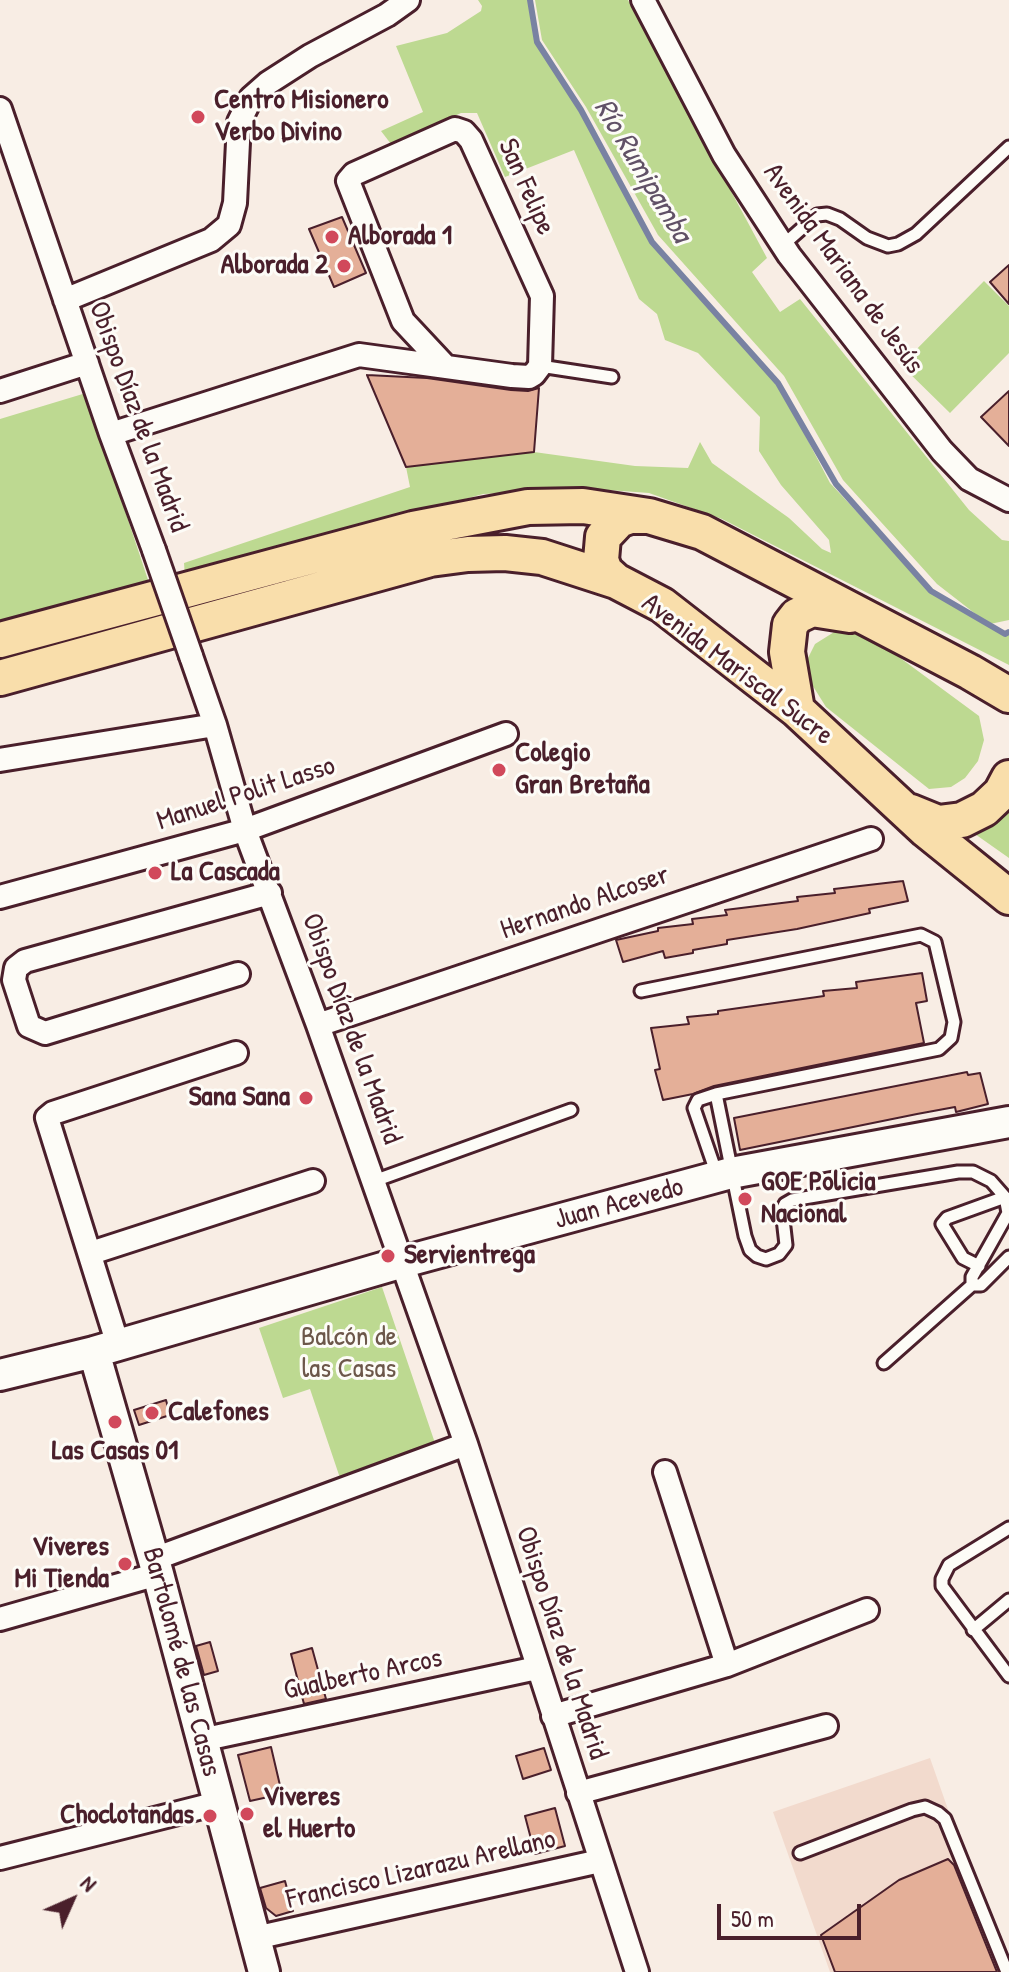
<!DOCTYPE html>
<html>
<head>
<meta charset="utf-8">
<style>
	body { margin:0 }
	#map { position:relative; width:1009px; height:1972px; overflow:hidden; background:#f8ede4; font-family:"Patrick Hand",sans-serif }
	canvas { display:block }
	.north { position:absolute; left:32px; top:1860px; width:80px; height:80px; -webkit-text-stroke:6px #fdfcf7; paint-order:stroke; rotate:45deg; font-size:22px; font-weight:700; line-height:32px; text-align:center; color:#4a1f2b }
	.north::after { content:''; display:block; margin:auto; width:28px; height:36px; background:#4a1f2b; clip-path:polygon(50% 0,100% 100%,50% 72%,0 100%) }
	.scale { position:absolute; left:717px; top:1904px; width:144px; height:36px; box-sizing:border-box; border:4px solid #4a1f2b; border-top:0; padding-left:10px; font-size:24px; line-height:28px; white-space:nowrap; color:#4a1f2b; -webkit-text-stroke:6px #fdfcf7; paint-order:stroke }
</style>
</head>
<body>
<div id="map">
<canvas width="1009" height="1972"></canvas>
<div class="north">N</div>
<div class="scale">50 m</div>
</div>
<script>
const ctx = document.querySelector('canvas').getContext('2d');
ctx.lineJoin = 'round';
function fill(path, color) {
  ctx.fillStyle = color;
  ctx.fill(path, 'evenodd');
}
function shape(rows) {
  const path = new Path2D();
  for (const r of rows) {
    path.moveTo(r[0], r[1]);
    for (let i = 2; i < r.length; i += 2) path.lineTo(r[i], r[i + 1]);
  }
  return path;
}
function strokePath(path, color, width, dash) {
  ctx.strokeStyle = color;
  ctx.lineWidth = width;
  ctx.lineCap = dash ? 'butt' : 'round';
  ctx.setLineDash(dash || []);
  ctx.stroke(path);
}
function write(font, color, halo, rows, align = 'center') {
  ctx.font = font + ' "Patrick Hand",sans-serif';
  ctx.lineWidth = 6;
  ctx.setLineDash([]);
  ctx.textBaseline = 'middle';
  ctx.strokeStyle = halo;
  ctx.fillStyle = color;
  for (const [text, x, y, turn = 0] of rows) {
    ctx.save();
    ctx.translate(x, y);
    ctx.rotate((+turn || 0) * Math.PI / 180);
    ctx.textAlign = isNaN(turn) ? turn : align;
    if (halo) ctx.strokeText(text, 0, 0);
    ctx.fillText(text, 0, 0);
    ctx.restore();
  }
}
const built = shape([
	[930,1758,1005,1972,830,1972,773,1812]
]);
const green = shape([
	[478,0,528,0,537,42,581,109,652,242,778,383,830,483,931,591,982,619,937,584,843,480,784,376,658,235,586,107,542,40,535,0,628,0,767,258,752,272,780,312,800,299,969,510,1002,540,1009,541,1009,620,990,624,1005,634,1009,632,1009,665,722,519,649,493,595,489,483,494,185,577,184,563,410,487,406,467,534,452,635,466,688,468,700,442,712,463,789,518,822,549,831,553,829,540,781,485,759,451,760,417,698,353,665,340,657,314,639,299,574,150,505,177,477,113,461,113,391,144,381,131,423,112,396,46,447,33,481,11,482,6],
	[984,281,1009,306,1009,353,950,413,901,365],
	[86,393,151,589,0,629,0,419],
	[839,629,865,632,979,716,984,740,978,761,965,778,951,787,929,789,826,707,811,683,807,660,815,644],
	[1009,808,1009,858,965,827],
	[382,1287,436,1446,340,1478,310,1389,283,1398,259,1328]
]);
const stream = shape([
	[530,0,537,42,581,110,652,242,778,383,836,484,931,591,1005,634,1009,632]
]);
const building = shape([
	[342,217,366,273,334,287,309,229,342,217],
	[1009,265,1009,304,990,282,1009,265],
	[367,375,427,378,511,390,528,391,539,388,534,452,406,467,367,375],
	[1009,391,1009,446,981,417,1009,391],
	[903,881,908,901,869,909,870,913,797,929,727,940,727,944,693,950,693,953,665,958,663,951,623,962,616,940,658,931,658,928,693,924,692,919,727,915,725,910,798,901,797,897,835,893,834,889,903,881],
	[922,973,927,1001,916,1003,924,1043,714,1086,693,1094,663,1100,655,1070,660,1069,651,1028,689,1024,687,1017,718,1014,718,1011,824,996,823,991,857,988,856,982,922,973],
	[967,1072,968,1075,980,1073,988,1104,956,1112,955,1107,917,1114,740,1150,734,1118,967,1072],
	[166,1400,170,1415,139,1425,134,1410,166,1400],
	[210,1642,218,1671,204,1675,196,1646,210,1642],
	[312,1648,326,1699,304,1704,291,1654,312,1648],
	[271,1747,282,1794,250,1801,238,1755,271,1747],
	[544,1748,551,1770,523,1779,516,1756,544,1748],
	[555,1808,565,1846,535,1854,525,1816,555,1808],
	[948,1859,954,1865,997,1972,835,1972,821,1935,899,1880,948,1859],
	[285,1881,293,1911,276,1916,266,1908,260,1888,285,1881]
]);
const lane = shape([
	[783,245,817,215,827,214,840,219,867,238,888,246,898,244,916,234,1009,147],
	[540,366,612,377],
	[641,991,921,935,935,942,954,1022,951,1038,939,1049,716,1094,745,1236,750,1250,757,1256,766,1259,779,1254,786,1245,782,1210,785,1204,792,1200,958,1172,973,1172,991,1181,1005,1197,1008,1213,972,1277,972,1285],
	[716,1094,698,1100,694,1108,717,1175],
	[374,1181,571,1110],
	[979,1266,963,1258,942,1224,947,1218,1005,1197],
	[884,1363,972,1285,981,1285,1009,1257],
	[1009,1528,949,1565,942,1579,942,1586,1009,1676],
	[973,1630,1009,1600],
	[800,1853,912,1810,925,1807,938,1813,945,1819,1007,1972]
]);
const street = shape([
	[643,0,724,155,789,255,942,451,969,479,1009,500],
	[0,109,111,434,154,550],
	[65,300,211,240,229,225,235,203,239,122,251,98,268,83,310,56,387,15,408,0],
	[0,391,87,363],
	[111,434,359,355,512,376,529,377,534,374,540,366,542,296,471,140,464,132,455,129,354,174,348,181,403,321,446,367],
	[191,656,215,725,245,830,318,1025,466,1444,637,1972],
	[0,760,215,725],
	[0,897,245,830,506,734],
	[238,974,45,1033,29,1026,14,980,16,968,25,961,270,893],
	[318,1025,871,839],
	[91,1253,313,1181],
	[118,1345,47,1118,53,1113,236,1053],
	[665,1472,727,1665],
	[154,1559,466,1444],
	[0,1619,158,1574],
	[553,1716,727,1665,867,1610],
	[201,1740,537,1668],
	[578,1793,826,1726],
	[0,1858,218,1803],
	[255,1938,600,1861]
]);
const secondary = shape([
	[94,1352,158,1574,264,1972],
	[0,1375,94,1352,403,1262,731,1173,1009,1122]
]);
const primary = shape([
	[616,581,605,571,601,560,603,537,619,520,630,516,644,516],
	[0,640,413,529,528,507,583,506,649,516,702,532,970,672,1009,695],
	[0,678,430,559,468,554,505,553,542,557,616,581,662,605,797,710,926,830,1009,897],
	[797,710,787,652,790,625,797,616,812,609,850,615],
	[911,812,938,823,962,820,984,809,1001,793,1009,778]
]);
const streetBridge = shape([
	[154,550,191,656]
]);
const markers = [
	[198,117,8,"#d1495b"],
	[332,237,8,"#d1495b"],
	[344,266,8,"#d1495b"],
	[499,770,8,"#d1495b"],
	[155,873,8,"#d1495b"],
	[306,1098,8,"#d1495b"],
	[745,1199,8,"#d1495b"],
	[388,1256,8,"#d1495b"],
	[152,1413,8,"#d1495b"],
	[115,1422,8,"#d1495b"],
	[125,1564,8,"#d1495b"],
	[247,1814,8,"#d1495b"],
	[210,1816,8,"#d1495b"]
];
const poiNames = [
	["Centro Misionero",214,101],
	["Verbo Divino",214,133],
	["Alborada 1",348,237],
	["Alborada 2",328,266,"right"],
	["Colegio",515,754],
	["Gran Bretaña",515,786],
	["La Cascada",171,873],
	["Sana Sana",290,1098,"right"],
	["GOE Policia",761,1183],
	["Nacional",761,1215],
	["Servientrega",404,1256],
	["Calefones",168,1413],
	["Las Casas 01",115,1452,"center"],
	["Viveres",109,1548,"right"],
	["Mi Tienda",109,1580,"right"],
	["Viveres",263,1798],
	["el Huerto",263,1830],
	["Choclotandas",194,1816,"right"]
];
const streetNames = [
	["San Felipe",526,187,66],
	["Avenida Mariana de Jesús",843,269,54],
	["Obispo Díaz de la Madrid",138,417,70],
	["Avenida Mariscal Sucre",737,670,37],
	["Manuel Polit Lasso",246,794,-18],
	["Hernando Alcoser",585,903,-19],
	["Obispo Díaz de la Madrid",351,1029,70],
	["Juan Acevedo",619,1204,-15],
	["Obispo Díaz de la Madrid",561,1643,72],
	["Bartolomé de las Casas",181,1662,75],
	["Gualberto Arcos",363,1675,-12],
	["Francisco Lizarazu Arellano",421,1870,-13]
];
const parkNames = [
	["Balcón de",349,1338],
	["las Casas",349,1370]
];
const waterNames = [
	["Río Rumipamba",642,171,59]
];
fill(built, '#f2dacd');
fill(green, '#bdd991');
strokePath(stream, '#7982a2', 6);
fill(building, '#e4af98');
strokePath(building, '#4a1f2b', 2);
strokePath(lane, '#4a1f2b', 17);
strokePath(street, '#4a1f2b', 28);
strokePath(secondary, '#4a1f2b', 36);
strokePath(primary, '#4a1f2b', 40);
strokePath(lane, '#fdfcf7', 11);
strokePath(street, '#fdfcf7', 22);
strokePath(secondary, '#fdfcf7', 30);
strokePath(primary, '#f9deab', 34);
strokePath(streetBridge, '#4a1f2b', 28, []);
strokePath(streetBridge, '#fdfcf7', 22);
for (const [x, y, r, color] of markers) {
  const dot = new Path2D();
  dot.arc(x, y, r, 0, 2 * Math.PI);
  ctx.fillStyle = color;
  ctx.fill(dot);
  strokePath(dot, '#fdfcf7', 3);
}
write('bold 28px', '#4a1f2b', '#fdfcf7', poiNames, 'left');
write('28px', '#4a1f2b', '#fdfcf7', streetNames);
write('28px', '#6c574a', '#fdfcf7', parkNames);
write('italic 30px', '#615166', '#fdfcf7', waterNames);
</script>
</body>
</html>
